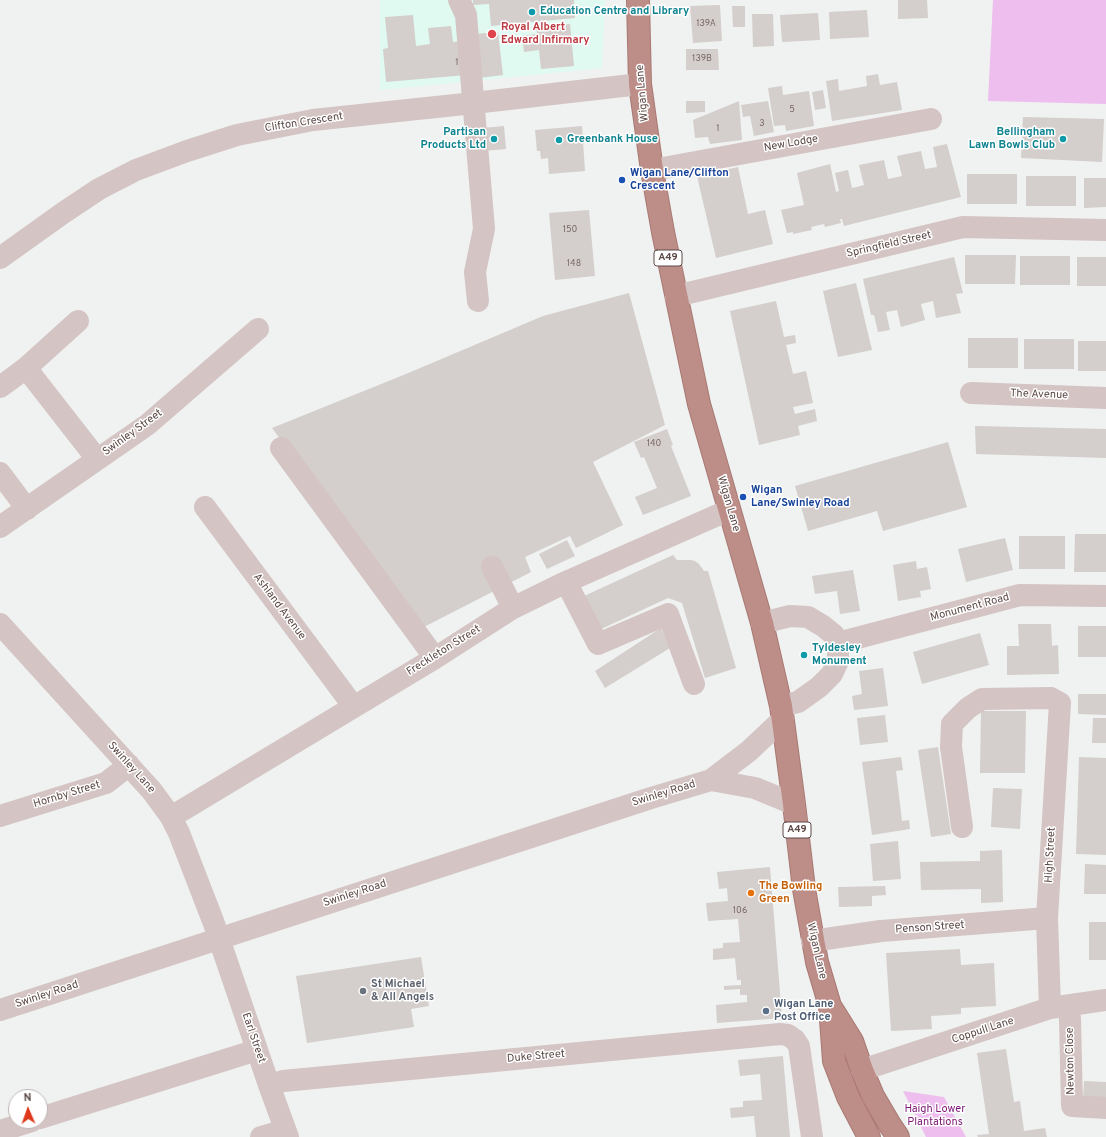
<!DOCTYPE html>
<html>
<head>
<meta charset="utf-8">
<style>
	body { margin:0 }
	#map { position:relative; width:1106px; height:1137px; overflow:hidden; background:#eff2f1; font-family:Overpass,sans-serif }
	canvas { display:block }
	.north { position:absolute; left:8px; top:1089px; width:40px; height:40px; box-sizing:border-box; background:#fff; border:1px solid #beb6b5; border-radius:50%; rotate:358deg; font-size:11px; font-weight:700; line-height:16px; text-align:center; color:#5c4947 }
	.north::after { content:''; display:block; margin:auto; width:14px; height:18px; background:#de391c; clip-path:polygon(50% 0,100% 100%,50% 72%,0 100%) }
</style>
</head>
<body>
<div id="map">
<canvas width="1106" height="1137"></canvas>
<div class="north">N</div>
</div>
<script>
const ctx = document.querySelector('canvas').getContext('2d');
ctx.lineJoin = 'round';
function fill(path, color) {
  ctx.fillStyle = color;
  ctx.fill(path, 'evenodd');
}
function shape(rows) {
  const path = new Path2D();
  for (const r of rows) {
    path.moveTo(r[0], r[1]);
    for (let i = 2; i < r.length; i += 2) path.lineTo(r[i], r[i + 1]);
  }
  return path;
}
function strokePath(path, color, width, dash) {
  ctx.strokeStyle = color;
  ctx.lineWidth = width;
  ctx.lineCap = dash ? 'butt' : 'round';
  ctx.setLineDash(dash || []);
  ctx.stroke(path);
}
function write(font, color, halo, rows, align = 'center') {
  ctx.font = font + ' Overpass,sans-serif';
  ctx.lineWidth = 3;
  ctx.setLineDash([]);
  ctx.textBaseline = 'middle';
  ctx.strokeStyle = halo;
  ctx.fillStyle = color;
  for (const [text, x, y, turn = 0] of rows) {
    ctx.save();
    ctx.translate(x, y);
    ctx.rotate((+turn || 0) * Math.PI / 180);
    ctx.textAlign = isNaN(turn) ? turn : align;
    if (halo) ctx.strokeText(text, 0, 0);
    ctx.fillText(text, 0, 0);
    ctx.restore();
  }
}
const medical = shape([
	[380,0,605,0,602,68,380,90]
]);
const green = shape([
	[993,0,1106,0,1106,104,988,101],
	[903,1091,944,1097,966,1137,926,1137]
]);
const building = shape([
	[473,0,574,0,575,18,491,26,489,4,473,5],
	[898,0,927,0,928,18,898,19],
	[720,5,722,41,693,43,690,6],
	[732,6,745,6,745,27,733,27],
	[867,10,869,37,830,39,829,12],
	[818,13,820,40,782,42,780,15],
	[752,14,773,14,774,46,753,47],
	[413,15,416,46,430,44,428,28,451,26,453,42,463,41,466,75,386,82,383,49,388,48,385,17],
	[570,24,574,66,541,69,539,50,524,52,522,36,537,34,536,28],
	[498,32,503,75,479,78,474,34],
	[686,49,718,49,719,70,686,70],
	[878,74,880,85,897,82,902,110,832,121,826,81,838,79,839,91,867,86,866,76],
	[782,86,783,95,809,91,814,126,786,131,785,125,774,126,768,88],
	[823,90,826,108,815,110,812,92],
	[686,101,705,101,705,112,686,113],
	[739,101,742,140,710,144,708,137,695,138,693,120],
	[768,101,774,132,754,136,750,116,743,117,741,105],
	[1023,117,1104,119,1102,162,1021,158],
	[504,126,506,149,484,151,482,128],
	[582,126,585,171,549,174,548,158,541,159,540,151,537,151,535,130],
	[947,144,961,197,844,226,842,219,840,219,841,223,825,227,824,224,811,227,812,230,793,234,793,232,787,233,781,210,804,205,797,173,830,164,836,192,839,191,835,173,848,170,852,188,857,187,864,185,859,165,884,160,888,179,902,176,897,156,921,151,925,169,937,167,933,147],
	[738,167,748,214,765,210,773,244,716,258,697,176],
	[967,174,1017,174,1017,204,967,204],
	[1026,176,1076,176,1076,206,1026,206],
	[1084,178,1106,178,1106,207,1084,208],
	[589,210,595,276,555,280,549,213],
	[965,255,1016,255,1015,284,965,284],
	[1020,256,1070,256,1070,285,1020,285],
	[954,257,963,293,956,294,961,313,936,318,933,301,921,304,925,320,901,327,897,310,886,312,890,330,878,332,874,315,871,315,863,279],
	[1077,257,1106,257,1106,286,1077,286],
	[856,283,872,350,838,357,823,291],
	[629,293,665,425,593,462,623,525,576,548,570,536,525,557,531,572,422,628,272,428,406,374,543,316],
	[776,301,784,337,795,335,796,343,786,345,793,374,806,371,813,403,793,407,795,414,815,409,817,421,798,426,800,435,759,445,730,311],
	[968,338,1018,338,1018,368,968,368],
	[1024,339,1074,339,1074,369,1024,369],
	[1078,341,1106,341,1106,371,1078,371],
	[975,426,1106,429,1106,458,976,454],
	[667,429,673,445,671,446,691,496,643,515,635,497,657,488,644,457,641,458,634,442],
	[948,442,967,507,883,531,877,511,808,531,795,486],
	[1075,534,1106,534,1106,572,1074,572],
	[1019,536,1065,536,1065,569,1019,569],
	[1005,538,1013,570,966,582,958,549],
	[567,540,575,556,547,569,539,554],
	[673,555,677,560,691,560,695,561,699,564,704,571,708,571,736,668,705,678,682,603,668,598,599,630,582,597],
	[916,561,917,569,927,567,931,589,920,591,921,597,898,601,893,565],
	[853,570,860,611,840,614,837,591,815,594,812,576],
	[1018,624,1051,624,1052,646,1058,645,1059,674,1007,675,1007,646,1019,646],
	[1078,626,1106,626,1106,657,1078,657],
	[661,628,670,648,605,688,595,671],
	[980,633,989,665,922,684,913,652],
	[883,668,888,706,854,710,852,696,862,694,859,671],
	[1078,694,1106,694,1106,715,1078,714],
	[981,711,1026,711,1025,773,980,773],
	[885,715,888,742,860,745,857,718],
	[1093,718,1106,718,1106,743,1092,743],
	[938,747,951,834,931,837,918,750],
	[901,757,903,770,896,771,902,821,909,820,910,829,872,835,862,762],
	[1079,757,1106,758,1106,855,1076,854],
	[993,788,1022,789,1020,829,991,827],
	[898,841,901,879,873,881,870,844],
	[1002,850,1003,902,981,903,981,889,921,890,920,862,980,861,980,851],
	[1085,864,1106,865,1106,894,1084,894],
	[770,867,782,1018,717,1023,716,1005,747,1002,747,995,740,995,740,989,724,990,724,986,741,985,741,980,737,980,735,958,713,960,713,949,723,948,723,943,740,942,738,919,708,921,706,903,728,901,727,888,719,889,717,872],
	[885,886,886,895,872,896,872,906,839,907,838,887],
	[1089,922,1106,922,1106,960,1089,960],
	[960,949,961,965,994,963,996,1006,961,1008,961,1014,931,1016,932,1029,891,1031,886,953],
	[421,957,429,1006,411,1009,414,1027,307,1043,296,976],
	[1006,1049,1014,1102,1020,1101,1024,1131,1045,1128,1047,1137,978,1137,977,1135,989,1134,977,1053],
	[783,1056,790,1137,756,1137,754,1116,731,1118,730,1108,743,1107,743,1101,762,1100,760,1074,740,1076,738,1060],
	[1084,1081,1106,1082,1106,1101,1083,1099]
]);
const minor = shape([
	[459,0,466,15,484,229,475,272,478,301],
	[652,170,931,119],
	[0,258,63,213,99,189,136,170,187,151,237,135,313,120,474,103,640,84],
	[676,296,963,227,1106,230],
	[26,368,97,459],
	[0,387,26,368,78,321],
	[971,393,1106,398],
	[281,448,435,658],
	[0,473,27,509],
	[205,507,354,707],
	[0,527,147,425,258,329],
	[492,567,513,608],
	[566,582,598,644,668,614,694,684],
	[762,623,790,616,808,617,823,626,834,635,838,643,838,661,832,674,819,687,798,702,781,706],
	[0,624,152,791,171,817,179,833,213,921,269,1085,288,1137],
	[838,643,1020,595,1106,596],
	[711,780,755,788,794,804],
	[0,816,106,783,129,765],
	[171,817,435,658,513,608,566,582,729,510],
	[962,827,951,747,952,724,968,708,982,699,1051,698,1060,703,1047,918,1050,1008],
	[812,941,881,931,1047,918],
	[1068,1006,1070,1019,1072,1106,1106,1108],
	[0,1010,651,798,711,780,749,751,783,719],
	[862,1070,1050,1008,1106,1000],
	[269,1085,283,1081,780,1034,788,1035,795,1040,799,1046,812,1137],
	[40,1118,257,1050],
	[0,1131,32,1121],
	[261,1137,285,1130]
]);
const highway = shape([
	[638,0,640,84,652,170,663,232,699,404,762,623,781,706,794,804,804,889,817,962,830,1006,834,1061,848,1097,869,1137],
	[832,1009,852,1041,862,1070,873,1096,890,1125,898,1137]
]);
const markers = [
	[532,12,4,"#0f9aa8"],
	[492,34,5,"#e0444e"],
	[494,139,4,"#0f9aa8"],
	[1063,139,4,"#0f9aa8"],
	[559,140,4,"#0f9aa8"],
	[622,180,4,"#1a4fb4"],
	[743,497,4,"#1a4fb4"],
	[804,655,4,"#0f9aa8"],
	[751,893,4,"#e8710a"],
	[363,991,4,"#6b7280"],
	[766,1011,4,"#5c6f8a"]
];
const numberNames = [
	["139A",706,24],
	["139B",702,59],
	["1",457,63],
	["5",792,110],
	["3",762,124],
	["1",718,129],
	["150",570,230],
	["148",574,264],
	["140",654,444],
	["106",740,911]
];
const shields = [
	[668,258,28],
	[797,830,28]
];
const shieldNames = [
	["A49",668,258],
	["A49",797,830]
];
const cultureNames = [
	["Education Centre and Library",540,12],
	["Partisan",486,133,"right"],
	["Products Ltd",486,146,"right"],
	["Bellingham",1055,133,"right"],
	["Lawn Bowls Club",1055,146,"right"],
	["Greenbank House",567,140],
	["Tyldesley",812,649],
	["Monument",812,662]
];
const healthNames = [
	["Royal Albert",501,28],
	["Edward Infirmary",501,41]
];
const streetNames = [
	["Wigan Lane",643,93,-95],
	["Clifton Crescent",304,123,-9],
	["New Lodge",791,144,-10],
	["Springfield Street",889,245,-13],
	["The Avenue",1039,395,2],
	["Swinley Street",133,433,-36],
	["Wigan Lane",728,504,74],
	["Ashland Avenue",279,607,53],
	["Monument Road",970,608,-15],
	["Freckleton Street",444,651,-32],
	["Swinley Lane",131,768,48],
	["Swinley Road",664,794,-17],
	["Hornby Street",67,795,-17],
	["High Street",1051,855,-87],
	["Swinley Road",355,894,-18],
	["Penson Street",930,928,-4],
	["Wigan Lane",816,951,77],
	["Swinley Road",47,995,-18],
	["Coppull Lane",983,1031,-18],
	["Earl Street",253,1038,71],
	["Duke Street",536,1057,-5],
	["Newton Close",1071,1061,-91]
];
const transitNames = [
	["Wigan Lane/Clifton",630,174],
	["Crescent",630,187],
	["Wigan",751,491],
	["Lane/Swinley Road",751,504]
];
const foodNames = [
	["The Bowling",759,887],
	["Green",759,900]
];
const worshipNames = [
	["St Michael",371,985],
	["& All Angels",371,998]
];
const serviceNames = [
	["Wigan Lane",774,1005],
	["Post Office",774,1018]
];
const parkNames = [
	["Haigh Lower",935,1110],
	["Plantations",935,1123]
];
fill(medical, '#e0faf2');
fill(green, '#edbeee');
fill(building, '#d4cecc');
strokePath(highway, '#a97973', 24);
strokePath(minor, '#d4c4c3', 22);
strokePath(highway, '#bd8d88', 22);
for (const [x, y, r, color] of markers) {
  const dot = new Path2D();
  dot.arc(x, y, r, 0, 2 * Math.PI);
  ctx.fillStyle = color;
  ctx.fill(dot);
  strokePath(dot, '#fff', 1.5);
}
write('9px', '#7a6a68', null, numberNames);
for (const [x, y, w] of shields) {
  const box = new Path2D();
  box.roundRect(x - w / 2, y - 8, w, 16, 3);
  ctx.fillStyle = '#fff';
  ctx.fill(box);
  strokePath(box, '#5c4947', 1);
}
write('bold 10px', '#5c4947', null, shieldNames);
write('bold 11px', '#0d838f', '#fff', cultureNames, 'left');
write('bold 11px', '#be3a42', '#fff', healthNames, 'left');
write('11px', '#5c4947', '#fff', streetNames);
write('bold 11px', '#164399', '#fff', transitNames, 'left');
write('bold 11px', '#c56008', '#fff', foodNames, 'left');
write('bold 11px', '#5b616d', '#fff', worshipNames, 'left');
write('bold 11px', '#4e5e75', '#fff', serviceNames, 'left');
write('11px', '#7d1975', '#fff', parkNames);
</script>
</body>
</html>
